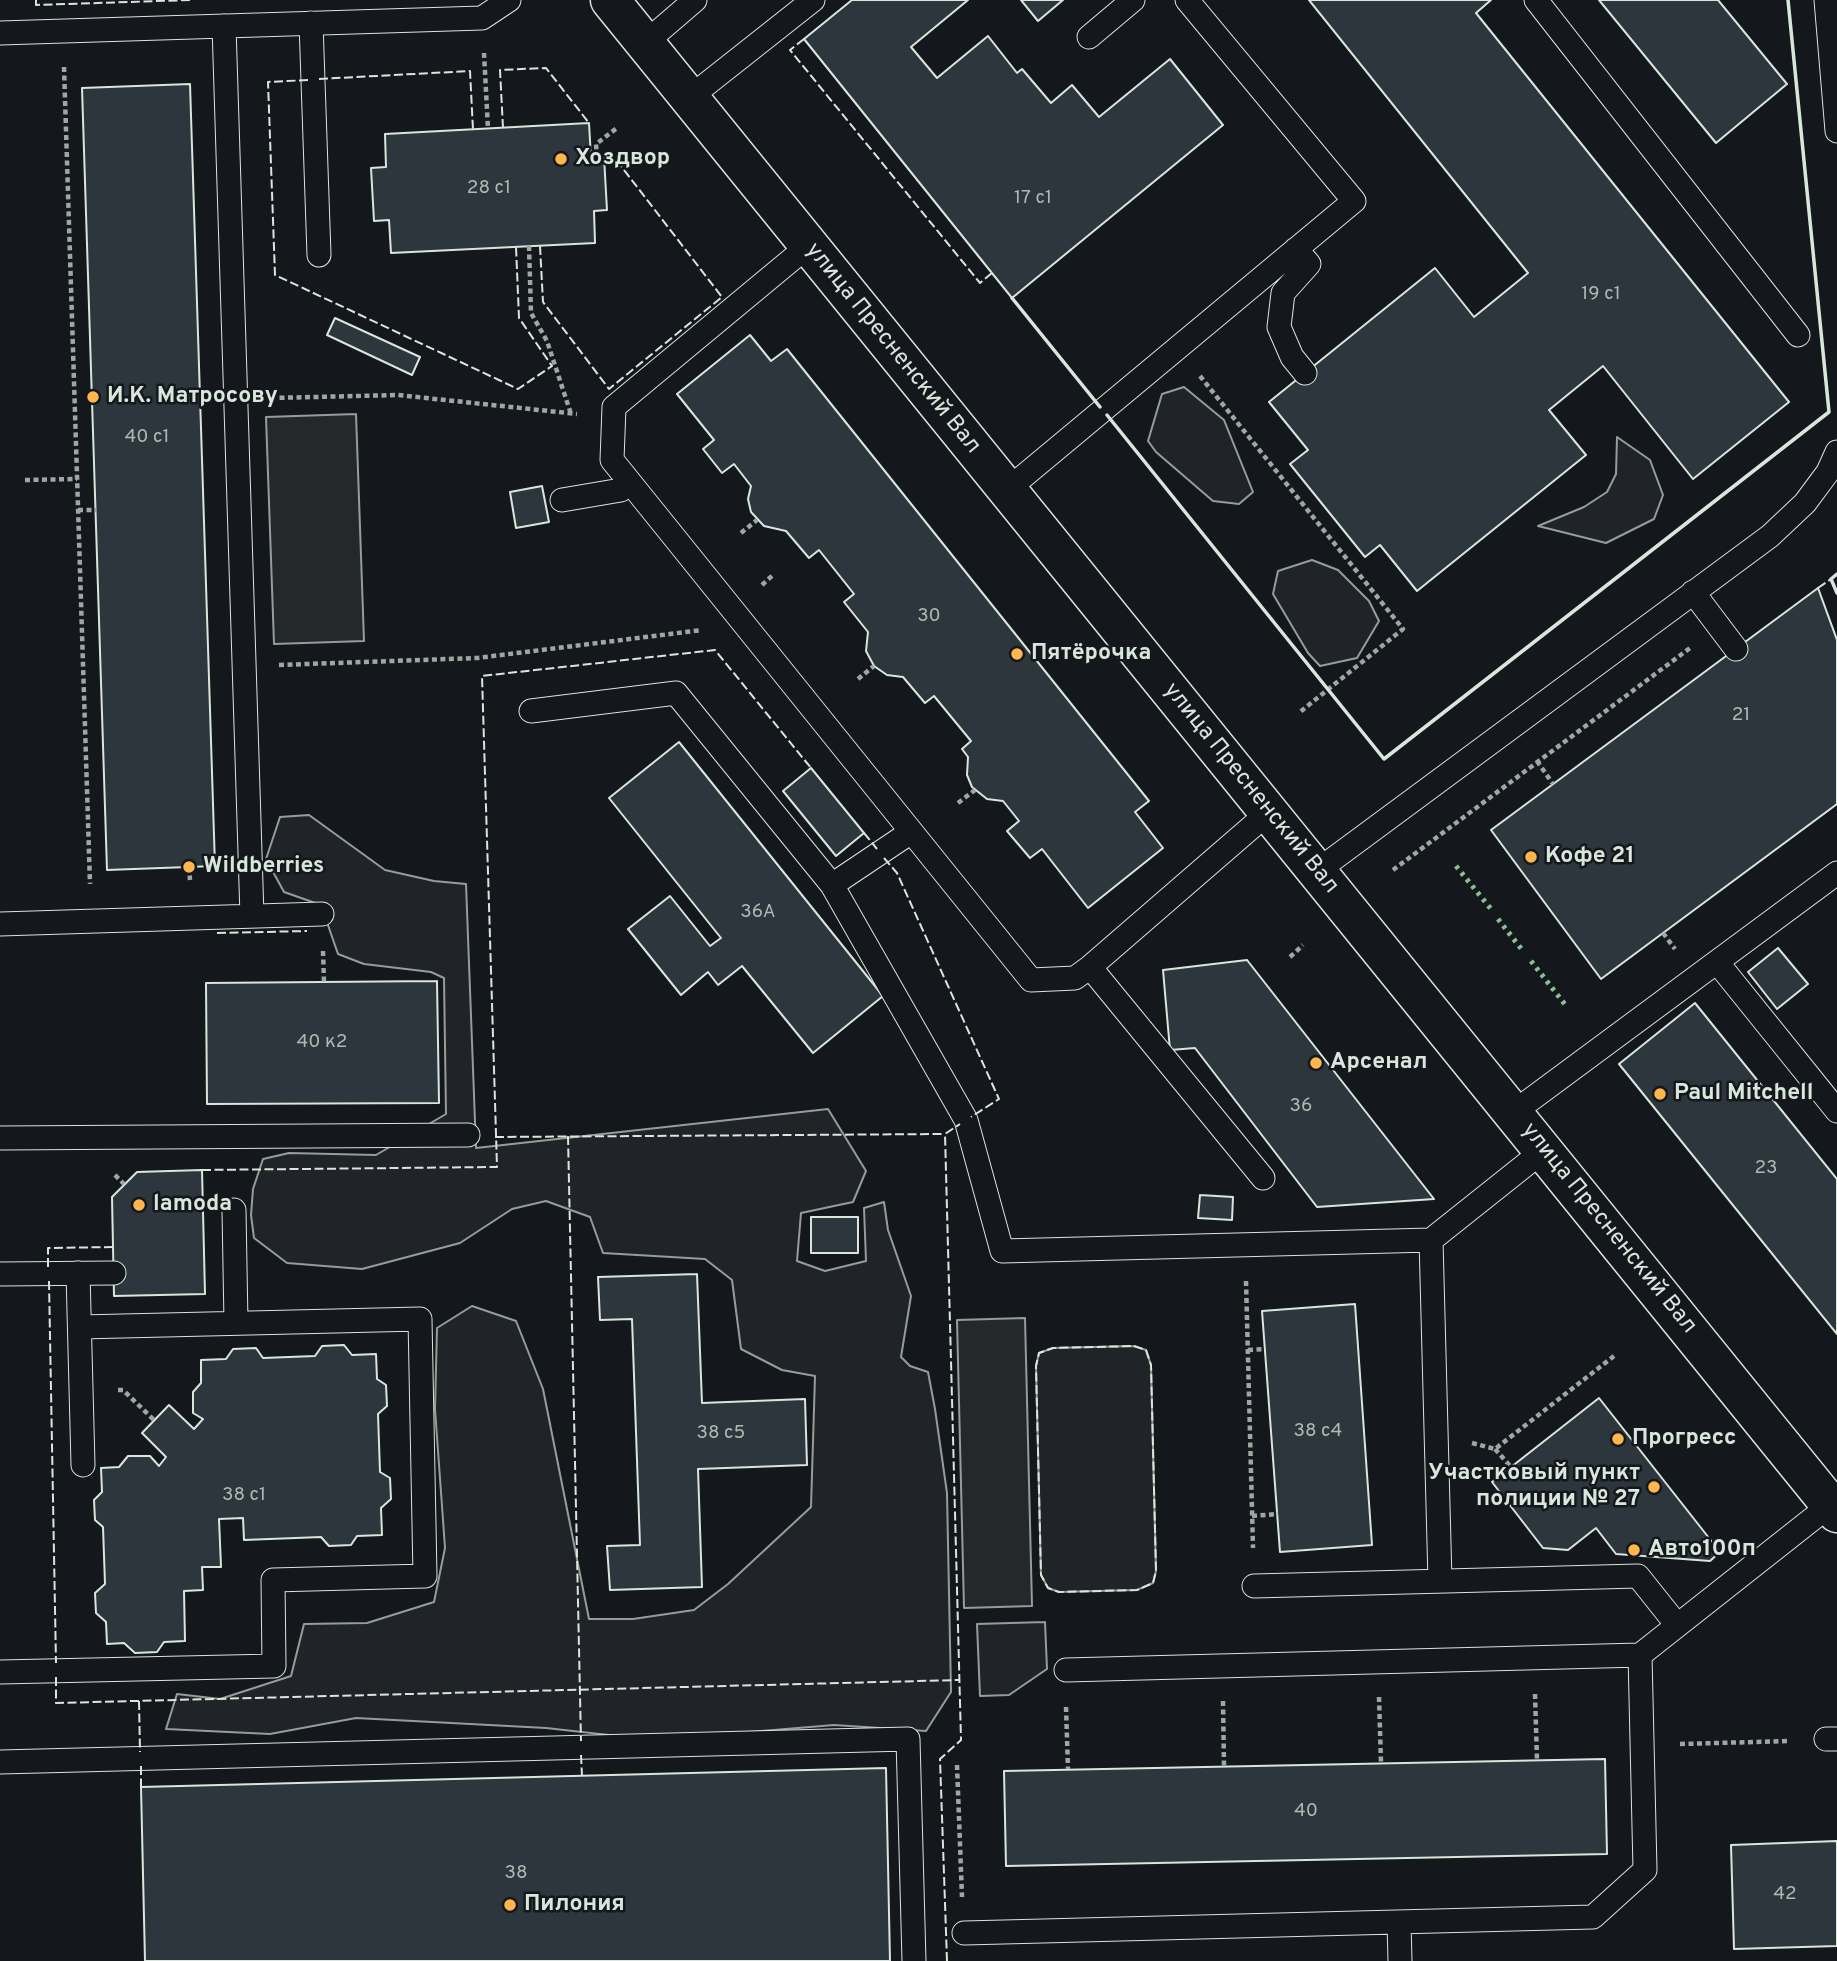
<!DOCTYPE html>
<html>
<head>
<meta charset="utf-8">
<style>
	body { margin:0 }
	canvas { display:block; background:#14181c }
</style>
</head>
<body>
<canvas width="1837" height="1961"></canvas>
<script>
const ctx = document.querySelector('canvas').getContext('2d');
ctx.lineJoin = 'round';
function fill(path, color) {
  ctx.fillStyle = color;
  ctx.fill(path, 'evenodd');
}
function shape(rows) {
  const path = new Path2D();
  for (const r of rows) {
    path.moveTo(r[0], r[1]);
    for (let i = 2; i < r.length; i += 2) path.lineTo(r[i], r[i + 1]);
  }
  return path;
}
function strokePath(path, color, width, dash) {
  ctx.strokeStyle = color;
  ctx.lineWidth = width;
  ctx.lineCap = dash ? 'butt' : 'round';
  ctx.setLineDash(dash || []);
  ctx.stroke(path);
}
function write(font, color, halo, rows, align = 'center') {
  ctx.font = font + ' Overpass,sans-serif';
  ctx.lineWidth = 5;
  ctx.setLineDash([]);
  ctx.textBaseline = 'middle';
  ctx.strokeStyle = halo;
  ctx.fillStyle = color;
  for (const [text, x, y, turn = 0] of rows) {
    ctx.save();
    ctx.translate(x, y);
    ctx.rotate((+turn || 0) * Math.PI / 180);
    ctx.textAlign = isNaN(turn) ? turn : align;
    if (halo) ctx.strokeText(text, 0, 0);
    ctx.fillText(text, 0, 0);
    ctx.restore();
  }
}
const green = shape([
	[1184,387,1224,420,1253,492,1239,504,1213,501,1156,452,1148,441,1162,394,1184,387],
	[1617,437,1650,460,1663,495,1654,519,1606,543,1538,526,1584,507,1607,492,1616,474,1617,437],
	[1312,560,1338,570,1369,601,1379,621,1357,658,1320,666,1308,653,1273,594,1278,571,1312,560],
	[309,815,385,870,434,881,466,884,476,1148,828,1109,866,1171,853,1202,801,1213,797,1261,825,1271,866,1261,864,1208,884,1202,888,1230,911,1296,901,1357,910,1366,928,1372,935,1409,947,1493,951,1692,926,1731,834,1725,737,1733,618,1736,546,1728,356,1718,270,1734,166,1729,177,1694,220,1699,291,1676,304,1624,367,1623,434,1602,445,1548,435,1409,437,1328,472,1306,516,1321,543,1389,589,1619,633,1619,694,1610,728,1584,811,1507,815,1376,782,1370,741,1349,732,1280,705,1259,603,1253,590,1217,546,1201,512,1209,460,1243,362,1269,287,1263,254,1238,251,1215,253,1189,263,1159,289,1153,376,1155,446,1114,444,978,431,972,364,964,338,954,321,905,284,892,266,859,280,817,309,815],
	[1134,1346,1146,1350,1151,1365,1156,1571,1153,1583,1137,1590,1059,1592,1048,1588,1041,1575,1036,1366,1039,1353,1053,1348,1134,1346],
	[1045,1622,1047,1669,1009,1695,980,1696,977,1624,1045,1622]
]);
const parking = shape([
	[356,414,364,641,274,644,266,417,356,414],
	[1025,1318,1032,1606,964,1608,957,1320,1025,1318]
]);
const building = shape([
	[852,0,968,0,911,47,937,78,988,36,1017,73,1022,69,1051,103,1072,85,1099,117,1170,59,1223,125,1012,298,804,39,852,0],
	[1021,0,1063,0,1038,21,1021,0],
	[1309,0,1491,0,1476,13,1789,402,1693,479,1603,366,1549,410,1586,455,1417,591,1380,545,1365,557,1290,464,1308,450,1269,402,1435,268,1474,317,1528,273,1309,0],
	[1599,0,1718,0,1787,84,1716,143,1599,0],
	[190,84,215,866,107,870,82,88,190,84],
	[589,123,591,158,604,157,607,210,594,211,595,243,391,253,389,220,374,221,371,168,386,167,385,134,589,123],
	[335,318,420,357,412,375,327,335,335,318],
	[750,335,771,361,787,349,1149,801,1135,812,1163,848,1088,908,1042,849,1030,858,1007,831,1019,821,1003,801,987,799,972,787,967,775,968,757,962,749,971,741,934,696,925,703,903,677,887,675,874,666,866,651,868,632,844,602,854,594,819,550,809,558,786,531,764,526,751,512,748,499,751,486,734,464,722,473,703,449,714,440,677,394,750,335],
	[542,486,549,522,516,528,510,492,542,486],
	[1818,588,1837,640,1837,804,1601,979,1491,830,1818,588],
	[679,742,883,996,813,1053,742,966,718,985,708,972,681,995,628,929,670,896,710,946,721,938,609,798,679,742],
	[811,768,864,833,836,856,783,791,811,768],
	[1778,948,1808,984,1777,1009,1748,972,1778,948],
	[1247,960,1434,1199,1317,1207,1195,1048,1170,1050,1163,970,1247,960],
	[437,981,439,1103,207,1104,206,983,437,981],
	[1695,1003,1837,1179,1837,1334,1619,1064,1695,1003],
	[202,1170,205,1294,114,1296,112,1197,137,1172,202,1170],
	[1200,1195,1233,1197,1232,1220,1198,1218,1200,1195],
	[811,1217,858,1217,858,1253,811,1253,811,1217],
	[697,1274,702,1403,805,1399,807,1465,698,1469,702,1587,610,1590,607,1546,640,1545,632,1319,600,1320,598,1277,697,1274],
	[1355,1304,1372,1545,1280,1552,1262,1311,1355,1304],
	[344,1345,352,1355,376,1354,377,1379,386,1385,387,1406,378,1414,380,1472,390,1478,391,1499,381,1508,382,1535,357,1536,351,1545,329,1546,321,1537,244,1540,243,1518,219,1519,221,1567,202,1567,203,1590,184,1591,185,1641,164,1642,157,1652,135,1653,124,1643,107,1644,106,1622,96,1613,95,1593,105,1584,103,1527,95,1520,94,1500,102,1492,101,1468,119,1467,128,1456,150,1456,159,1466,166,1457,142,1433,169,1405,194,1429,203,1419,193,1413,193,1392,201,1383,201,1360,226,1359,233,1349,256,1348,263,1358,315,1356,322,1346,344,1345],
	[1599,1398,1720,1552,1710,1561,1616,1554,1596,1528,1568,1550,1543,1548,1492,1482,1599,1398],
	[1605,1759,1607,1854,1006,1866,1004,1771,1605,1759],
	[886,1768,890,1961,145,1961,141,1787,886,1768],
	[1837,1841,1837,1946,1734,1949,1731,1845,1837,1841]
]);
const path = shape([
	[484,53,488,129],
	[64,67,90,884],
	[597,158,596,144,617,128],
	[529,246,531,313,547,341,571,414],
	[1200,376,1403,629,1300,712],
	[271,398,398,395,577,414],
	[25,480,77,479],
	[78,510,96,510],
	[741,533,757,520],
	[762,585,774,574],
	[279,665,477,658,702,630],
	[858,679,874,666],
	[1537,761,1553,784],
	[958,803,975,790],
	[189,867,190,880],
	[1393,870,1690,648],
	[1663,933,1675,949],
	[323,951,324,982],
	[1290,957,1303,945],
	[115,1175,124,1184],
	[1246,1281,1253,1548],
	[1248,1350,1265,1349],
	[118,1390,123,1390,154,1420],
	[1472,1443,1495,1449,1614,1356],
	[1495,1449,1511,1467],
	[1252,1516,1278,1514],
	[1535,1694,1537,1760],
	[1379,1697,1381,1763],
	[1223,1701,1224,1766],
	[1066,1707,1068,1769],
	[1680,1744,1790,1741],
	[957,1765,962,1897]
]);
const lane = shape([
	[1536,0,1798,335],
	[1826,0,1837,131],
	[311,23,319,255],
	[224,26,252,916],
	[0,33,482,18,509,0],
	[1089,37,1133,0],
	[645,43,695,0],
	[689,98,813,0],
	[808,246,614,407,612,460,1031,980,1075,978,1090,967,1269,812],
	[1296,249,1309,264,1283,293,1279,327,1292,357,1305,373],
	[1007,490,1354,201,1187,0],
	[562,500,621,490,630,483],
	[1693,592,1736,649],
	[531,711,676,693,832,885,966,1120,1002,1251,1431,1240,1544,1150],
	[1317,871,1770,536,1805,503,1828,472,1837,452],
	[832,885,911,832],
	[0,924,322,914],
	[1717,962,1837,1111],
	[1090,967,1263,1178],
	[1514,1112,1837,873],
	[0,1138,468,1135],
	[234,1210,236,1323],
	[1431,1240,1440,1581],
	[78,1273,83,1465],
	[0,1274,114,1273],
	[1254,1586,1638,1576,1677,1625],
	[1640,1655,1830,1505],
	[0,1672,274,1666,273,1580,425,1576,420,1319,80,1327],
	[1826,1739,1837,1739],
	[0,1762,908,1739,914,1961],
	[1399,1922,1400,1961],
	[964,1933,1593,1917,1645,1870,1640,1655,1066,1670]
]);
const secondary = shape([
	[610,0,1837,1513]
]);
const hedge = shape([
	[1456,866,1491,909],
	[1498,919,1523,951],
	[1531,961,1567,1007]
]);
const fence = shape([
	[36,0,36,5,190,0],
	[804,39,790,50,980,283,992,273],
	[319,79,470,71,473,130],
	[308,80,268,82,275,275,518,389,552,366,519,318,516,247],
	[503,128,500,70,546,68,589,123],
	[540,246,543,302,609,389,722,297,614,157,604,157],
	[1818,588,1831,579],
	[864,833,877,849],
	[884,858,897,873,999,1099,971,1117],
	[217,933,307,931],
	[568,1136,581,1741],
	[495,1137,945,1134],
	[202,1170,497,1167,482,676,715,650,811,768],
	[48,1267,48,1248,113,1247],
	[49,1281,56,1663],
	[1134,1346,1146,1350,1151,1365,1156,1571,1153,1583,1137,1590,1059,1592,1048,1588,1041,1575,1036,1366,1039,1353,1053,1348,1134,1346],
	[56,1677,56,1703,959,1680],
	[139,1701,140,1752],
	[581,1755,582,1776],
	[141,1766,141,1787],
	[947,1961,940,1759,961,1740,945,1134,960,1124]
]);
const wall = shape([
	[1012,298,1100,407],
	[1107,415,1384,759,1829,412,1788,0],
	[1837,574,1831,579,1837,593]
]);
const markers = [
	[561,159,7,"#ffb74d"],
	[93,397,7,"#ffb74d"],
	[1017,654,7,"#ffb74d"],
	[1531,857,7,"#ffb74d"],
	[189,867,7,"#ffb74d"],
	[1316,1063,7,"#ffb74d"],
	[1660,1094,7,"#ffb74d"],
	[139,1205,7,"#ffb74d"],
	[1618,1439,7,"#ffb74d"],
	[1654,1487,7,"#ffb74d"],
	[1634,1550,7,"#ffb74d"],
	[510,1905,7,"#ffb74d"]
];
const numberNames = [
	["28 с1",489,189],
	["17 с1",1033,199],
	["19 с1",1601,295],
	["40 с1",147,438],
	["30",929,617],
	["21",1741,716],
	["36А",758,913],
	["40 к2",322,1043],
	["36",1301,1107],
	["23",1766,1169],
	["38 с4",1318,1432],
	["38 с5",721,1434],
	["38 с1",244,1496],
	["40",1306,1812],
	["38",516,1874],
	["42",1785,1895]
];
const poiNames = [
	["Хоздвор",575,159],
	["И.К. Матросову",107,397],
	["Пятёрочка",1031,654],
	["Кофе 21",1545,857],
	["Wildberries",203,867],
	["Арсенал",1330,1063],
	["Paul Mitchell",1674,1094],
	["lamoda",153,1205],
	["Прогресс",1632,1439],
	["Участковый пункт",1640,1474,"right"],
	["полиции № 27",1640,1500,"right"],
	["Авто100п",1648,1550],
	["Пилония",524,1905]
];
const streetNames = [
	["улица Пресненский Вал",892,349,51],
	["улица Пресненский Вал",1250,789,51],
	["улица Пресненский Вал",1608,1229,51]
];
fill(green, '#202428');
strokePath(green, '#939e99', 2);
fill(parking, '#24282b');
strokePath(parking, '#939e99', 2);
fill(building, '#2c363c');
strokePath(building, '#d8e6dc', 2);
strokePath(lane, '#d8e6dc', 25);
strokePath(secondary, '#d8e6dc', 41);
strokePath(path, '#9da8a2', 4.5, [5, 3.5]);
strokePath(lane, '#14181c', 23);
strokePath(secondary, '#14181c', 38);
strokePath(hedge, '#8ac095', 5, [3.5, 5]);
strokePath(fence, '#d8e6dc', 2, [9, 3.5]);
strokePath(wall, '#d8e6dc', 3.5);
for (const [x, y, r, color] of markers) {
  const dot = new Path2D();
  dot.arc(x, y, r, 0, 2 * Math.PI);
  ctx.fillStyle = color;
  ctx.fill(dot);
  strokePath(dot, '#14181c', 2.5);
}
write('19px', '#adbab4', null, numberNames);
write('bold 23px', '#d8e6dc', '#14181c', poiNames, 'left');
write('23px', '#d8e6dc', '#14181c', streetNames);
</script>
</body>
</html>
